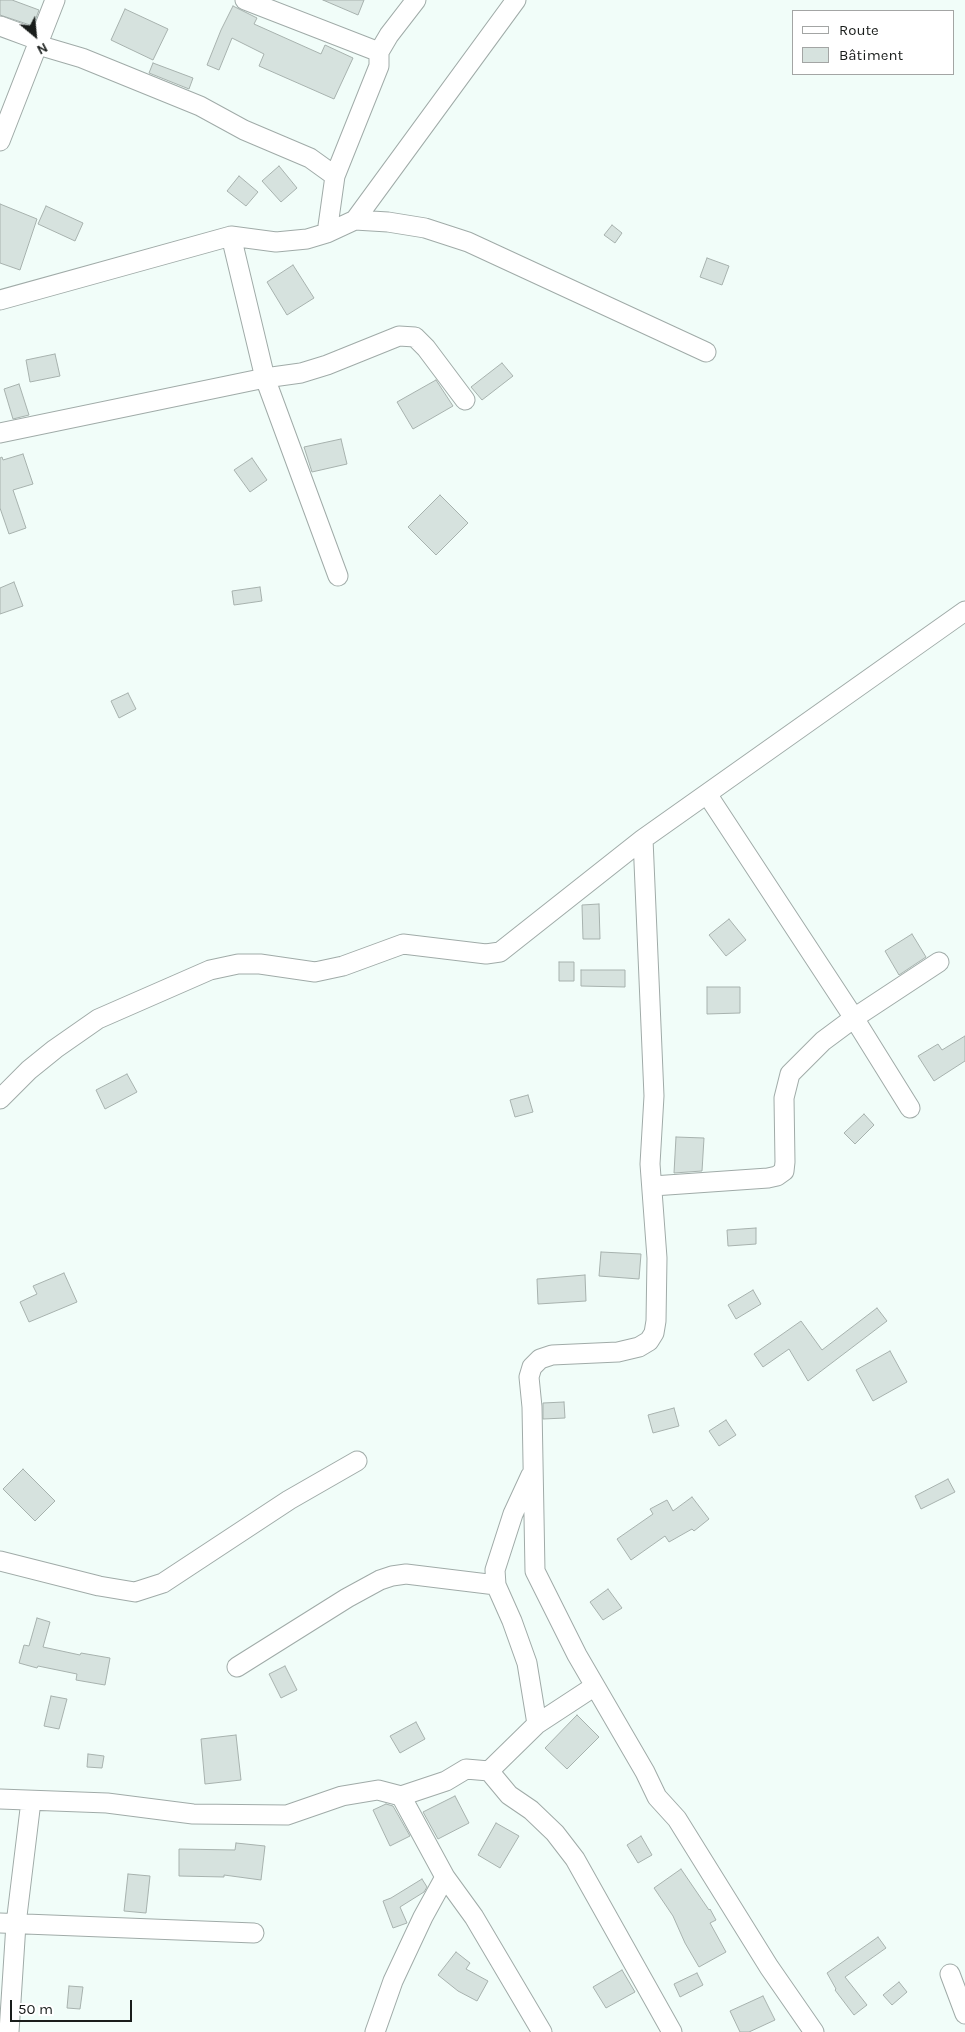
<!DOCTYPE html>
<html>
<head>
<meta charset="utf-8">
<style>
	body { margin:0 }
	#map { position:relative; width:965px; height:2032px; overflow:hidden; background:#f1fdf9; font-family:Karla,sans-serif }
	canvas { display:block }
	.legend { position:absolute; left:792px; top:10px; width:162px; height:65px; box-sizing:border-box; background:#fff; border:1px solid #a3a5a4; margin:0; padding:6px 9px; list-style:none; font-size:15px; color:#191d1b }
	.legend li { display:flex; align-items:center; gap:10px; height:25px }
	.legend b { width:25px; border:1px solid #a3a5a4 }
	.north { position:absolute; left:10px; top:10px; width:50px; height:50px; -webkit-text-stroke:4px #fff; paint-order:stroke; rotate:152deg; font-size:14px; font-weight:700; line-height:20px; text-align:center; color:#191d1b }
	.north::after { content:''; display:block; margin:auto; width:18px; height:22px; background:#191d1b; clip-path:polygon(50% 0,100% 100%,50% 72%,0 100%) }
	.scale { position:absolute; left:10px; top:2000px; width:122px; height:22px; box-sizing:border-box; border:2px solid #191d1b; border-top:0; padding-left:6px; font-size:15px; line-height:18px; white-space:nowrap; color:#191d1b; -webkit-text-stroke:4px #fff; paint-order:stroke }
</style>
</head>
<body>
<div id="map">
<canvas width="965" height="2032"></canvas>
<ul class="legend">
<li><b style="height:6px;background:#fff"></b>Route</li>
<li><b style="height:14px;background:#d6e2de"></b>Bâtiment</li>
</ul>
<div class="north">N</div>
<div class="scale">50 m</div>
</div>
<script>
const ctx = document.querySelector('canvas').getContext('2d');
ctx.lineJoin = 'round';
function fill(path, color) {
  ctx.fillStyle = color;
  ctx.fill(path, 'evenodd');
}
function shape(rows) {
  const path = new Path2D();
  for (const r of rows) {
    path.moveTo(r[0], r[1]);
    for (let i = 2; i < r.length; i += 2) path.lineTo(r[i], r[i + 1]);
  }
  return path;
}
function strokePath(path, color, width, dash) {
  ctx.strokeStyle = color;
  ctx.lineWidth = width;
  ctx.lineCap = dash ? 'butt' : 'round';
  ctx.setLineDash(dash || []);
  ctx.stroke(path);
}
const building = shape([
	[0,0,12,0,39,10,33,26,0,15,0,0],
	[323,0,364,0,358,15,323,0],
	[233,6,257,18,254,24,321,54,325,45,353,58,334,99,259,66,264,54,232,38,219,70,207,65,221,30,233,6],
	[125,9,168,29,153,60,111,40,125,9],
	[153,63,193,78,189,89,149,73,153,63],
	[279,166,297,188,281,202,262,181,279,166],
	[239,176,258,192,246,206,227,191,239,176],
	[0,204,37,219,20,270,0,263,0,204],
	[46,206,83,223,75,241,38,224,46,206],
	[612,225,622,233,615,243,604,235,612,225],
	[707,258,729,266,722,285,700,277,707,258],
	[293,265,314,298,287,315,267,282,293,265],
	[55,354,60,376,30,382,26,360,55,354],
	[502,363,513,376,482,400,471,387,502,363],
	[436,380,453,406,413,429,397,402,436,380],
	[19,384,29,415,13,419,4,389,19,384],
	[341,439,347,464,312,472,304,447,341,439],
	[23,454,33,484,13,490,26,528,9,534,0,508,0,458,2,457,3,460,23,454],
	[252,458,267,480,250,492,234,470,252,458],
	[440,495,468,523,436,555,408,527,440,495],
	[14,582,23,606,0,614,0,588,14,582],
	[260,587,262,601,234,605,232,591,260,587],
	[128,693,136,709,119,718,111,701,128,693],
	[599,904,600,939,583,939,582,905,599,904],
	[729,919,746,940,726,956,709,935,729,919],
	[912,934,926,957,899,975,885,951,912,934],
	[559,962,574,962,574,981,559,981,559,962],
	[581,970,625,970,625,987,581,986,581,970],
	[707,987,740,987,740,1013,707,1014,707,987],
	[965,1036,965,1061,934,1081,918,1056,938,1044,942,1050,965,1036],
	[127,1074,137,1092,105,1109,96,1090,127,1074],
	[528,1095,533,1112,515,1117,510,1100,528,1095],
	[864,1114,874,1125,855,1144,844,1133,864,1114],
	[676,1137,704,1138,702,1171,674,1173,676,1137],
	[756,1228,756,1244,728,1246,727,1230,756,1228],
	[601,1252,641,1254,639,1279,599,1276,601,1252],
	[64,1273,77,1302,29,1322,20,1302,37,1294,33,1286,64,1273],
	[585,1275,586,1301,538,1304,537,1279,585,1275],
	[753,1290,761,1304,736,1319,728,1305,753,1290],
	[877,1308,887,1321,808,1381,789,1349,763,1367,754,1354,801,1321,822,1350,877,1308],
	[890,1351,907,1382,873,1401,856,1370,890,1351],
	[564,1402,565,1418,543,1419,543,1403,564,1402],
	[674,1408,679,1426,653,1433,648,1415,674,1408],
	[726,1420,736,1435,719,1446,709,1431,726,1420],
	[23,1469,55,1501,35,1521,3,1489,23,1469],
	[948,1479,955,1492,921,1509,915,1496,948,1479],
	[692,1497,709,1519,694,1531,692,1529,669,1542,665,1536,631,1560,617,1539,653,1514,650,1509,667,1500,673,1511,692,1497],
	[608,1589,622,1608,603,1620,590,1602,608,1589],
	[37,1618,50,1622,43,1647,80,1655,81,1653,110,1658,105,1685,76,1680,77,1674,38,1666,37,1668,19,1663,24,1645,29,1646,37,1618],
	[285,1666,297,1690,281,1698,269,1674,285,1666],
	[51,1696,67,1699,59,1729,44,1726,51,1696],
	[577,1715,599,1737,567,1769,545,1748,577,1715],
	[416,1722,425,1739,400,1753,390,1736,416,1722],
	[236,1735,241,1780,205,1784,201,1739,236,1735],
	[88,1754,104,1756,102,1768,87,1767,88,1754],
	[455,1796,469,1823,438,1839,423,1812,455,1796],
	[386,1804,393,1806,410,1836,390,1846,373,1810,386,1804],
	[496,1823,519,1836,500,1868,478,1855,496,1823],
	[641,1836,652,1855,638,1863,627,1845,641,1836],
	[236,1843,265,1846,261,1880,224,1875,224,1877,179,1876,179,1849,235,1850,236,1843],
	[681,1869,709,1910,710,1909,716,1920,710,1923,726,1952,699,1967,685,1943,673,1916,654,1888,681,1869],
	[128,1874,150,1876,146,1913,124,1911,128,1874],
	[422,1879,427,1887,424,1892,400,1907,407,1923,393,1928,383,1901,391,1898,422,1879],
	[878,1937,886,1948,845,1977,867,2005,854,2015,835,1990,836,1989,827,1973,878,1937],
	[456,1952,470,1963,466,1969,488,1981,477,2001,458,1991,438,1975,456,1952],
	[622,1970,635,1992,606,2008,593,1987,622,1970],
	[697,1973,703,1985,680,1997,674,1984,697,1973],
	[899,1982,907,1992,892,2005,883,1995,899,1982],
	[69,1986,83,1987,80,2009,67,2008,69,1986],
	[763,1996,775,2020,749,2032,740,2032,730,2011,763,1996]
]);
const minor = shape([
	[245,0,379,52],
	[0,26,38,40],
	[38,45,82,58,200,106,244,130,310,158,335,176],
	[0,141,55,0],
	[355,220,516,0],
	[327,233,335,176,379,66,379,52,389,35,416,0],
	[231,236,265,378,338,576],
	[0,300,231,236,276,242,307,239,327,233,355,220,388,222,425,228,468,242,706,352],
	[0,433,265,378,301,373,327,365,399,336,415,337,426,348,465,400],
	[707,794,854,1018,910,1108],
	[643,839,654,1096,650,1164,657,1258,656,1321,654,1333,649,1341,639,1347,618,1352,552,1355,540,1359,532,1367,529,1377,532,1407,535,1571,577,1655,645,1772,657,1797,677,1819,769,1967,814,2032],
	[0,1099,29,1070,55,1049,98,1019,210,970,238,964,260,964,315,972,343,966,403,944,486,954,500,952,643,839,965,611],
	[653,1186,768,1178,777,1176,784,1171,785,1162,784,1098,790,1074,823,1041,854,1018,939,962],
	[0,1561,99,1586,135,1592,163,1583,289,1500,357,1461],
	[237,1667,347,1598,380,1580,392,1576,406,1574,496,1585],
	[537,1724,595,1686],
	[489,1771,537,1724,527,1663,512,1621,496,1585,495,1570,513,1514,531,1475],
	[401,1796,445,1877,474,1917,542,2032],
	[0,1799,107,1803,193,1814,287,1815,342,1796,378,1790,401,1796,446,1781,466,1769,489,1771,509,1795,531,1810,555,1833,575,1859,672,2032],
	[0,1923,254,1933],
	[950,1974,965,2014],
	[9,2032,16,1924,31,1801],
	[375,2032,393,1981,423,1917,445,1877]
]);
fill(building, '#d6e2de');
strokePath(building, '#a7b2ae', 1);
strokePath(minor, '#a0aba8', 21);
strokePath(minor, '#fff', 19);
</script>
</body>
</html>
